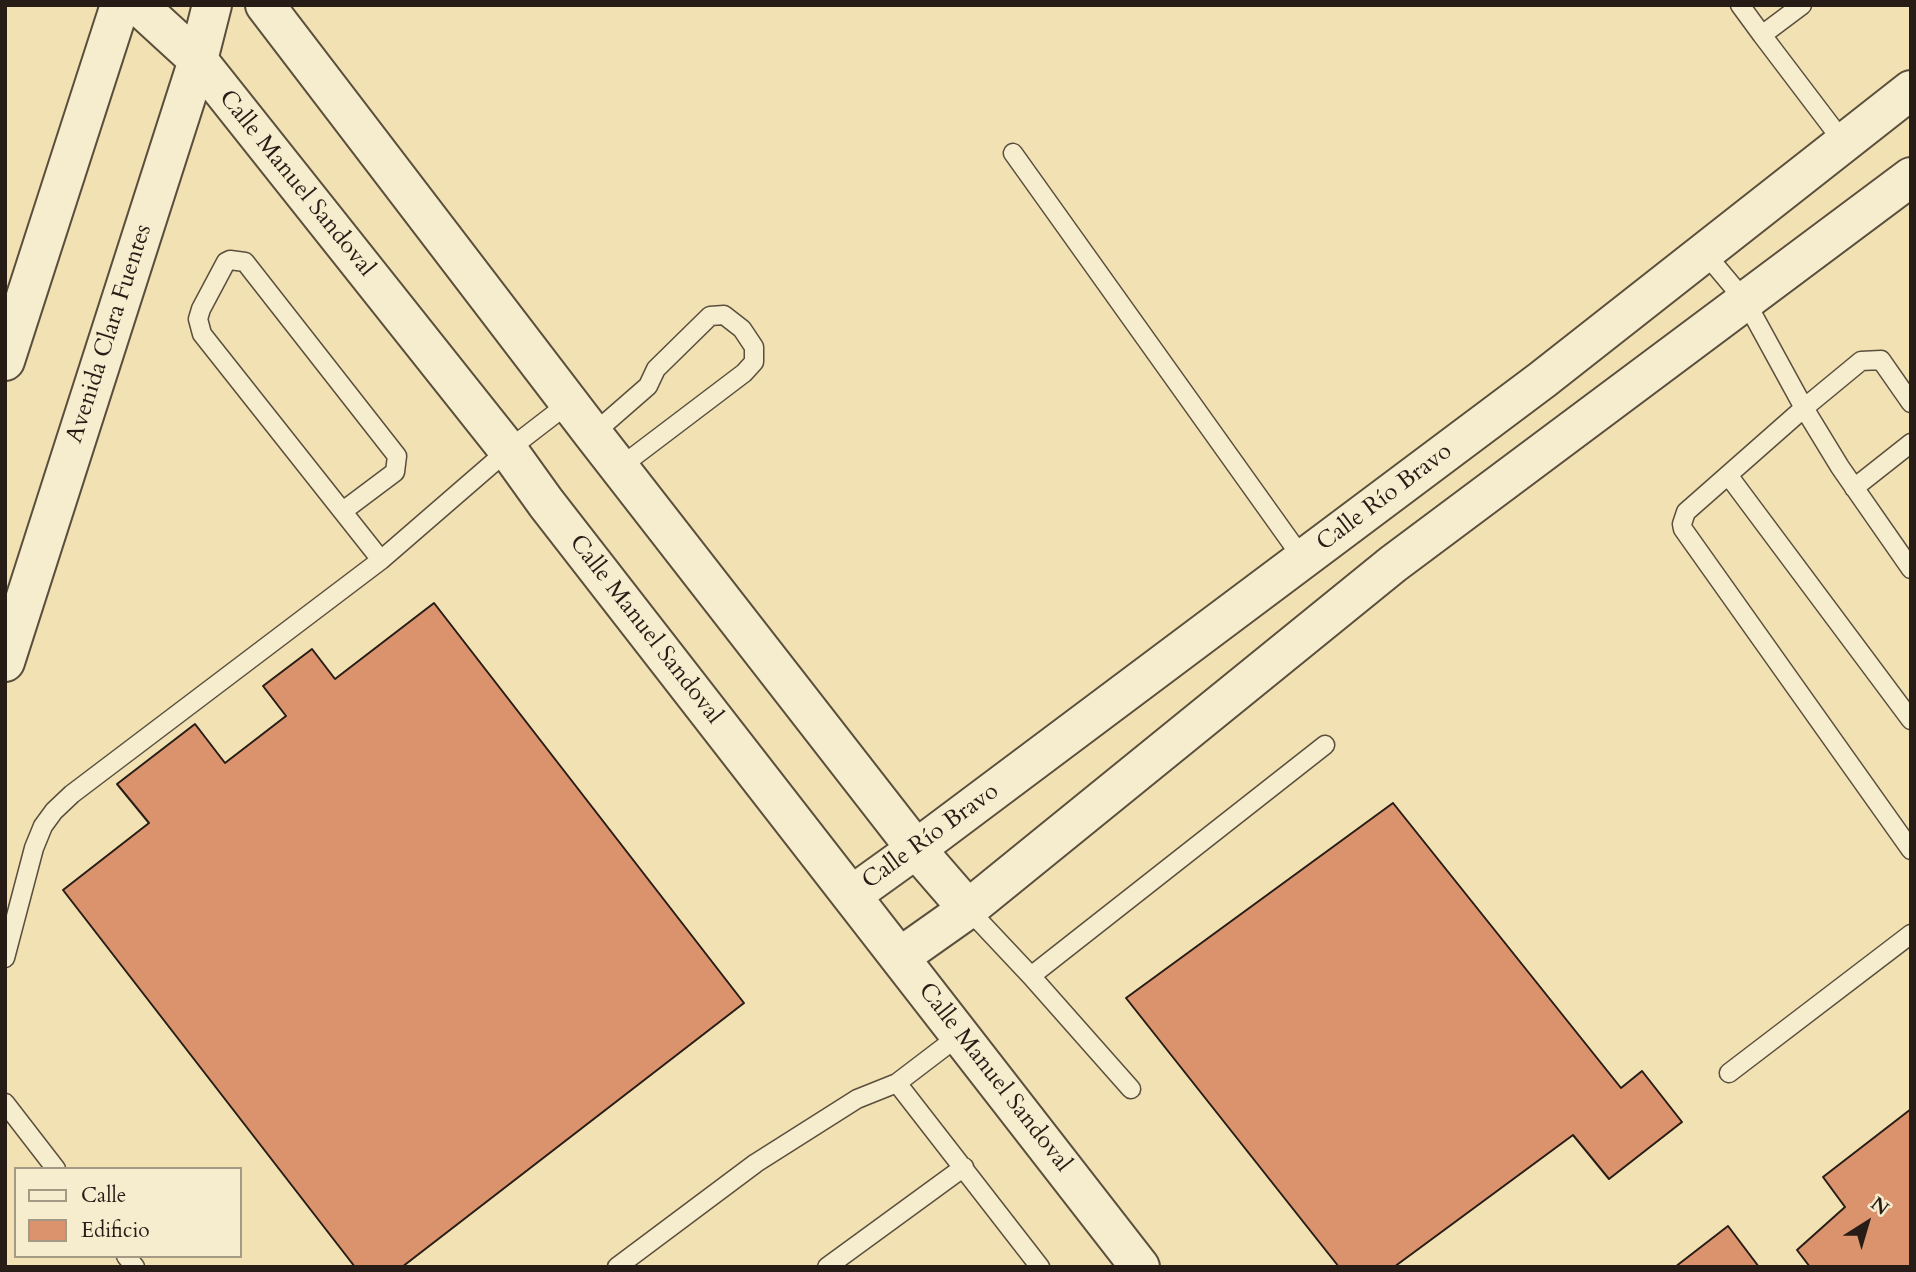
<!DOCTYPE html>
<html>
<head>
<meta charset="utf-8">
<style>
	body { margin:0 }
	#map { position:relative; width:1916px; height:1272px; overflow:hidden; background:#f1e1b3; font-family:Cardo,serif }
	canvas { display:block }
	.frame { position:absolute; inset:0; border:7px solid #281d16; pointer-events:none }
	.legend { position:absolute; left:14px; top:1167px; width:228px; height:91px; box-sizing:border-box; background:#f6ecce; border:2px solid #a49984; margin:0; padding:9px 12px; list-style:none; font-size:21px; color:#281d16 }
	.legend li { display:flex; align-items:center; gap:14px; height:35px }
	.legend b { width:35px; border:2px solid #a49984 }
	.north { position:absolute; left:1832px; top:1188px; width:70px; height:70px; -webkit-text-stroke:5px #f6ecce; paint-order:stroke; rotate:37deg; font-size:19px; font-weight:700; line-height:28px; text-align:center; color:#281d16 }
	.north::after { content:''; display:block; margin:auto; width:24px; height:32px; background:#281d16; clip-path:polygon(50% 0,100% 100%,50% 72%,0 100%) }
</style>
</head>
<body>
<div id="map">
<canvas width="1916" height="1272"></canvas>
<div class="frame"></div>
<ul class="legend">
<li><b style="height:9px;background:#f6ecce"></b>Calle</li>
<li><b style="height:19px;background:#db936d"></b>Edificio</li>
</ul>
<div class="north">N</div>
</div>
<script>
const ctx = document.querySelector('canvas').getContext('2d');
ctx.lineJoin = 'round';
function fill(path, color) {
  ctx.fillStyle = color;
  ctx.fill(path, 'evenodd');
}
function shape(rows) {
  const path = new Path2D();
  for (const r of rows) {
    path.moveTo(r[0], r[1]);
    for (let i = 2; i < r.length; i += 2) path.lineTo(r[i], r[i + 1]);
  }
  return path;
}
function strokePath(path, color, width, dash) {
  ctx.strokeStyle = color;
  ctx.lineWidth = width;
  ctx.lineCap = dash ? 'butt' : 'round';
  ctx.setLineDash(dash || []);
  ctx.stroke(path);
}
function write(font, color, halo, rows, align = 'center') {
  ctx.font = font + ' Cardo,serif';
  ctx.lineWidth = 5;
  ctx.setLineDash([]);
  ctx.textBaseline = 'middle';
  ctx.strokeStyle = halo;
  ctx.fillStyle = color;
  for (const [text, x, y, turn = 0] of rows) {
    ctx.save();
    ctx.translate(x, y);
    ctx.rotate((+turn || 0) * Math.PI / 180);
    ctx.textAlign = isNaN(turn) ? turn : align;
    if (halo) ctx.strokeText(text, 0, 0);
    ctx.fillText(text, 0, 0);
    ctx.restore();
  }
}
const building = shape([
	[434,603,744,1003,402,1267,355,1267,63,890,149,823,117,784,195,724,225,763,286,716,263,686,312,649,335,679,434,603],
	[1393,803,1621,1088,1642,1071,1682,1122,1609,1179,1573,1135,1394,1267,1339,1267,1126,998,1393,803],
	[1911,1109,1911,1267,1810,1267,1797,1250,1845,1207,1823,1177,1911,1109],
	[1728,1226,1759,1267,1675,1267,1728,1226]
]);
const service = shape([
	[1740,5,1762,35],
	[1802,5,1762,35,1844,143],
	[1013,153,1303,559],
	[1704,252,1746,302,1804,408,1840,467,1911,569],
	[1911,403,1881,360,1861,361,1804,408,1686,512,1682,524,1683,529,1911,850],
	[593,434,648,386,656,369,710,316,724,315,742,329,754,347,754,362,744,373,620,467],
	[1728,475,1911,720],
	[1854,488,1911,443],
	[343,511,395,472,397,456,245,262,230,260,226,262,201,309,198,319,202,334,381,560],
	[968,909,1031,976,1131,1089],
	[5,958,34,848,43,826,54,811,72,794,381,560,508,450,569,403],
	[1031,976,1325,745],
	[1729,1073,1911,934],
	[897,1083,1040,1267],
	[5,1103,56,1169],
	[126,1256,135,1267],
	[617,1267,756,1163,857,1099,897,1083,960,1035],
	[827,1267,964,1167]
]);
const tertiary = shape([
	[138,5,198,60,508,450,546,503,1140,1267],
	[265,5,593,434,916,849,968,909],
	[5,361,120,5],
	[5,662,198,60,212,5],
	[852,895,916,849,1542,380,1911,90],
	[900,957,968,909,1393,564,1911,177]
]);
const streetNames = [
	["Calle Manuel Sandoval",296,184,51],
	["Avenida Clara Fuentes",110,334,-72],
	["Calle Río Bravo",1385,498,-37],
	["Calle Manuel Sandoval",645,630,52],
	["Calle Río Bravo",931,837,-36],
	["Calle Manuel Sandoval",994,1078,52]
];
fill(building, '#db936d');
strokePath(building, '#281d16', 2);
strokePath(service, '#5a4e3d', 21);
strokePath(tertiary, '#5a4e3d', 42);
strokePath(service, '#f6ecce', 18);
strokePath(tertiary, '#f6ecce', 38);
write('24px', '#281d16', '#f6ecce', streetNames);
</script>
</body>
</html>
